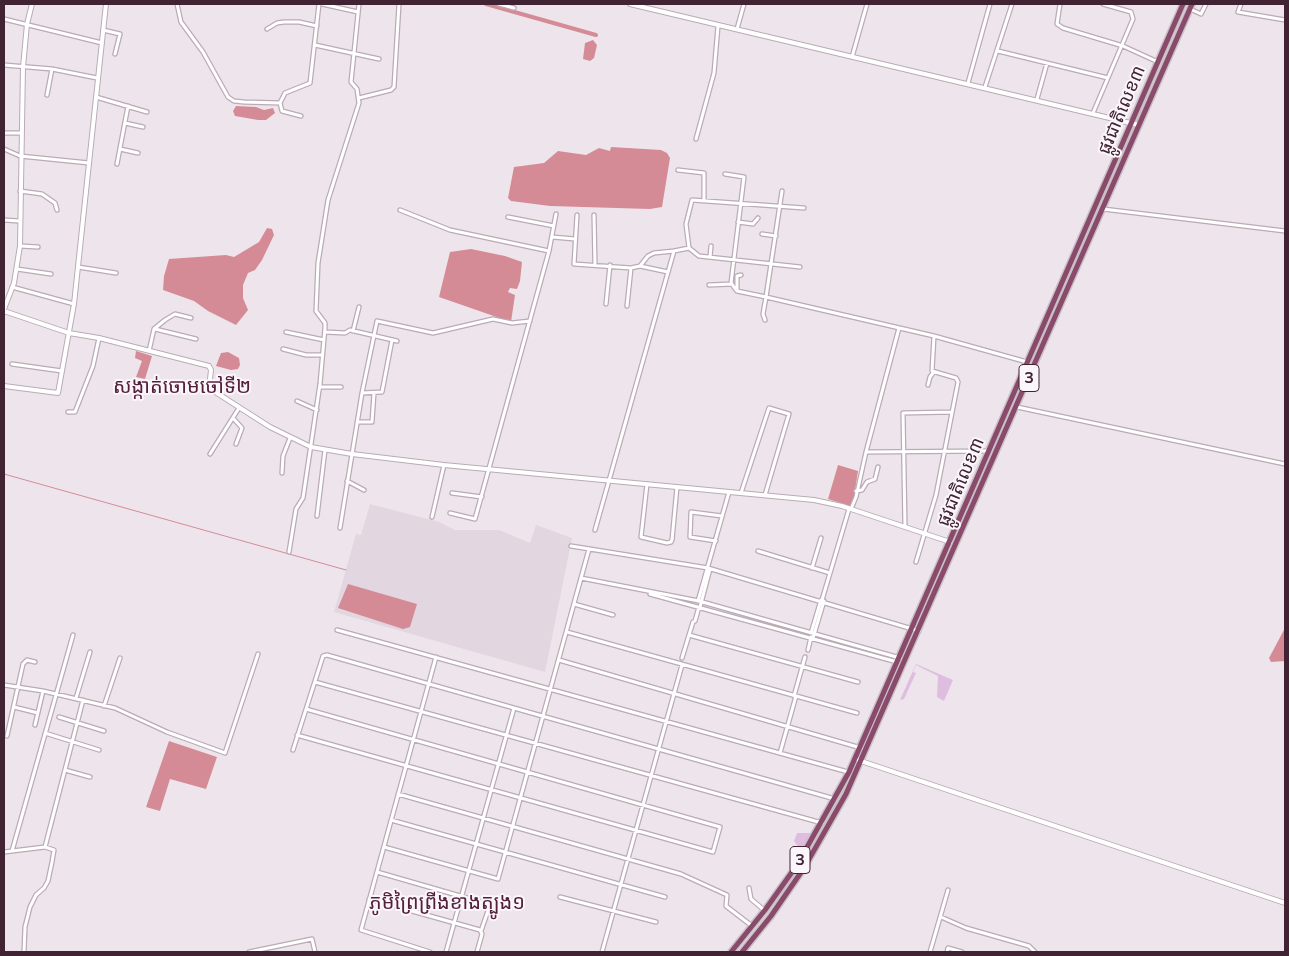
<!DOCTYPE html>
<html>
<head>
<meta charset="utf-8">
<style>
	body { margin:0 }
	#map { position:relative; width:1289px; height:956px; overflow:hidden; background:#eee5ec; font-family:Mulish,sans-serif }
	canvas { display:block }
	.frame { position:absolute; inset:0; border:5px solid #412334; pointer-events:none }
</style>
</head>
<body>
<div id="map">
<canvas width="1289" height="956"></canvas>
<div class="frame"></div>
</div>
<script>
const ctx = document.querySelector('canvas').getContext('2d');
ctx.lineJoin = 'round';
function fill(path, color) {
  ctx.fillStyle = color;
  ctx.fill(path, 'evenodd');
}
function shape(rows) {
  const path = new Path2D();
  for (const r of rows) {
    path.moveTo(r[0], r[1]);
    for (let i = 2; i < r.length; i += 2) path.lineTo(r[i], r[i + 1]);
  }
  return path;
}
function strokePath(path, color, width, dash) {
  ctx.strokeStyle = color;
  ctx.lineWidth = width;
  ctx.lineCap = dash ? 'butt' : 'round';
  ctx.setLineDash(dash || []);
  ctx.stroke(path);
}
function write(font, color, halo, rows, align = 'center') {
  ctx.font = font + ' Mulish,"Noto Sans Khmer",sans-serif';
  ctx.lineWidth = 4;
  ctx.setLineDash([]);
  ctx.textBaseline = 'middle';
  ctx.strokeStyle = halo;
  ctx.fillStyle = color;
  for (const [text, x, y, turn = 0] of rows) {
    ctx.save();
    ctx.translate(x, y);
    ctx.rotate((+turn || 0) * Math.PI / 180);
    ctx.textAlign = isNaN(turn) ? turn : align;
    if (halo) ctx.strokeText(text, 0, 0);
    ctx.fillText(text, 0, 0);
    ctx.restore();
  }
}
const built = shape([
	[370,504,439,522,455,530,499,530,530,543,536,525,572,538,545,672,334,612,356,534,361,535]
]);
const green = shape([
	[916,664,953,680,944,701,937,697,938,676,916,665,913,672,916,673,904,699,900,700],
	[797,833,811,833,801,851,794,841]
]);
const water = shape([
	[593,40,597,45,594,58,590,61,583,59,585,43],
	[236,106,256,107,264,110,273,108,275,113,266,120,258,120,235,116,233,111],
	[611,147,661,150,667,153,670,158,662,207,650,209,550,206,511,201,508,198,514,167,544,163,558,151,586,155,599,148,610,151],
	[267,228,272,229,274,235,262,260,255,270,248,273,243,285,243,298,248,310,236,325,208,311,194,301,163,290,164,276,169,259,226,255,234,257,259,242],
	[471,249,505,256,522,262,520,281,517,289,510,288,508,292,515,295,511,322,439,297,450,252],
	[136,351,152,356,145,379,136,377,142,361,135,358],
	[228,352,239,358,240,365,238,369,231,370,216,366,221,353],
	[838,465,858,471,854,497,850,506,828,499],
	[348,584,417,604,410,627,403,629,338,608],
	[1285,628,1285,661,1271,662,1269,658],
	[169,741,217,757,206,789,170,779,160,811,146,807]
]);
const stream = shape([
	[4,474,346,570]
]);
const canal = shape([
	[486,4,596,35]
]);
const minor = shape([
	[177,4,181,22,203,52,228,97,234,101,244,102,280,103],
	[322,4,358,12],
	[499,4,514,8],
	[1060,4,1057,24,1063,28,1123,46,1158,62],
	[1241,4,1238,12,1285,20],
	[1190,9,1201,14,1206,4],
	[4,19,102,43],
	[267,29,277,23,284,22,299,22,317,26],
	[737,29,744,4],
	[103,30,120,34,115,54],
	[315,45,379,59],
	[998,51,1108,78],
	[852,57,867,4],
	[4,65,52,69,97,78],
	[968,83,990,4],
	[985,87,1012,4],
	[47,95,52,69],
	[96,97,147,112],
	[359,98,391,90,394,87,399,4],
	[1037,99,1047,63],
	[1093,113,1133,19,1131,12,1103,4],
	[301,116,282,111,280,103,285,93,310,83,319,4],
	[125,123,143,127],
	[4,133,21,133],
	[696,139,714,73,718,26],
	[4,149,20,156,89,163],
	[120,149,138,153],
	[117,164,128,106],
	[678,170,704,173,704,201],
	[725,174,744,177,731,283,737,291,766,297,763,314,765,320],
	[20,191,42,194,55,203,57,210],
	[782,191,766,297,934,336,1027,362],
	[1103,209,1285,231],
	[400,210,450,230,549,251],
	[577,215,574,264,631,268,640,266,648,256,654,253,674,251],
	[594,215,595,265],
	[508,217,554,226],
	[4,220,19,221],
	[738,222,753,224,758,218],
	[762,234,776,236],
	[552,237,575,239],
	[20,246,38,247],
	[710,257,711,246],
	[640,266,668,272],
	[78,267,116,273],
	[800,267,699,256,689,248,686,224,692,200,804,208],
	[17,269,51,274],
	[709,285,732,284],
	[12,287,74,304],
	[737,291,737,276,741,275],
	[606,304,610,265],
	[627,306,631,268],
	[155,329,196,339],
	[353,331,359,307],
	[286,332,324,340],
	[325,332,345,333,350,330,397,341],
	[283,349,306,355,322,355],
	[149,351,154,329,165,320,175,314,191,318],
	[12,364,62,371],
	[928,385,930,377,933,373],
	[320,387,341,387],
	[362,393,377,321,433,333,493,319,512,323,530,321],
	[297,401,317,410],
	[1017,407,1285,464],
	[68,412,75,412,93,366,99,338],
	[233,418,242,428,236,444],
	[357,422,372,422,374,393],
	[866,452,899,328],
	[210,454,239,408],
	[282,473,283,456,290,438],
	[347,481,364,490],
	[647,484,641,537,667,543,671,542,672,540,677,487],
	[856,491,862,490,867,482,875,479,878,467],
	[452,493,482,497],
	[741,493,769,408,789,414,765,495],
	[851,509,856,497,866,452,988,451],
	[450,513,475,519,549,251,556,214],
	[317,516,325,450],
	[432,517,444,465],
	[905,527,903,413,952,412],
	[340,528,362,393,382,392,392,340],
	[595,530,674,251,689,248],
	[716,541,690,537,691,512,722,516],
	[571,546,708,568,919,631],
	[758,551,830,573],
	[289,552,296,509,303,498,320,384,325,328,325,323,316,311,318,263,328,200,359,103,357,89,351,82,359,4],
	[916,562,936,495,958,382,956,378,932,371,934,336],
	[812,568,821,538],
	[581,578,699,601,900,658],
	[650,594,897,662],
	[822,600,849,509],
	[698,601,729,492],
	[574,604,613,615],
	[700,607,710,569],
	[695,621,699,607],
	[337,630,848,772],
	[567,632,857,713],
	[811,633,821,600],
	[689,635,858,682],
	[813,638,824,601],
	[808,650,811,637],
	[682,658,693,622],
	[559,660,861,748],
	[315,682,822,823],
	[4,685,43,691,115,708,167,732,225,753,258,654],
	[794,696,805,657],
	[76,698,90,652],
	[104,706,120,658],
	[14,707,38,713],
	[59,717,104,731],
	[35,725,43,691],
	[45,733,99,750],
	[297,735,713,852,720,827,306,709],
	[7,736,23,664,27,660,35,662],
	[293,750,323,656,327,655,835,799],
	[780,753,796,696],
	[65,770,90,777],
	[398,794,681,874,727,895,726,906,752,926],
	[391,820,665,897],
	[384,847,498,879,589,549],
	[12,851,73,635],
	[4,852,45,847],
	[377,872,488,904,489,908,481,931],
	[749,888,751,899,764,910],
	[560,897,656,922],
	[369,899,480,930,482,934,477,952],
	[941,917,966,928,1029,946,1035,952],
	[24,952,25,927,30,907,36,895,44,888,48,881,52,862,54,850,45,847,83,700],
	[249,952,312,939,315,952],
	[430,952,361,930,436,657],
	[446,952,514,708],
	[602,952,682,665],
	[930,952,948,890],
	[947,952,948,948,962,952]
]);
const tertiary = shape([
	[630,4,1139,125],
	[4,309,14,283,20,246,23,67,27,24,32,4],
	[4,311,69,333,99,338,209,366,211,370,209,388,270,427,311,447,352,454,444,465,814,500,842,506,950,542],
	[4,386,58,393,74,304,106,4],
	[858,760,1285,903]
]);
const trunk = shape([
	[731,952,765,910,797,865,849,772,1183,4],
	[742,952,771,916,804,868,846,794,1192,4]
]);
const shields = [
	[1029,378,20],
	[800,860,20]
];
const shieldNames = [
	["3",1029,378],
	["3",800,860]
];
const streetNames = [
	["ផ្លូវជាតិលេខ៣",1122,110,-67],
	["ផ្លូវជាតិលេខ៣",961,482,-67]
];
const quarterNames = [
	["សង្កាត់ចោមចៅទី២",182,387],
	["ភូមិព្រៃព្រីងខាងត្បូង១",447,903]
];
fill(built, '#e2d6e0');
fill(green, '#dfbde0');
fill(water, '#d58b96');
strokePath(stream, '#d58b96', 1);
strokePath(canal, '#d58b96', 4);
strokePath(minor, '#baabb5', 5.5);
strokePath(tertiary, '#baabb5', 6);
strokePath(trunk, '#cac1c6', 8);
strokePath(minor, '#fff', 3);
strokePath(tertiary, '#fff', 4);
strokePath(trunk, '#8a4a6c', 5);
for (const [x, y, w] of shields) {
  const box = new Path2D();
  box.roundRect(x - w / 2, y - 13.5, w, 27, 4);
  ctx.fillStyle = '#faf6fa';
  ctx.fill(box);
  strokePath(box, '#412334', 1);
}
write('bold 16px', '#412334', null, shieldNames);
write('18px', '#412334', '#faf6fa', streetNames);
write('20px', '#551e3c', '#faf6fa', quarterNames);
</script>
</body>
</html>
